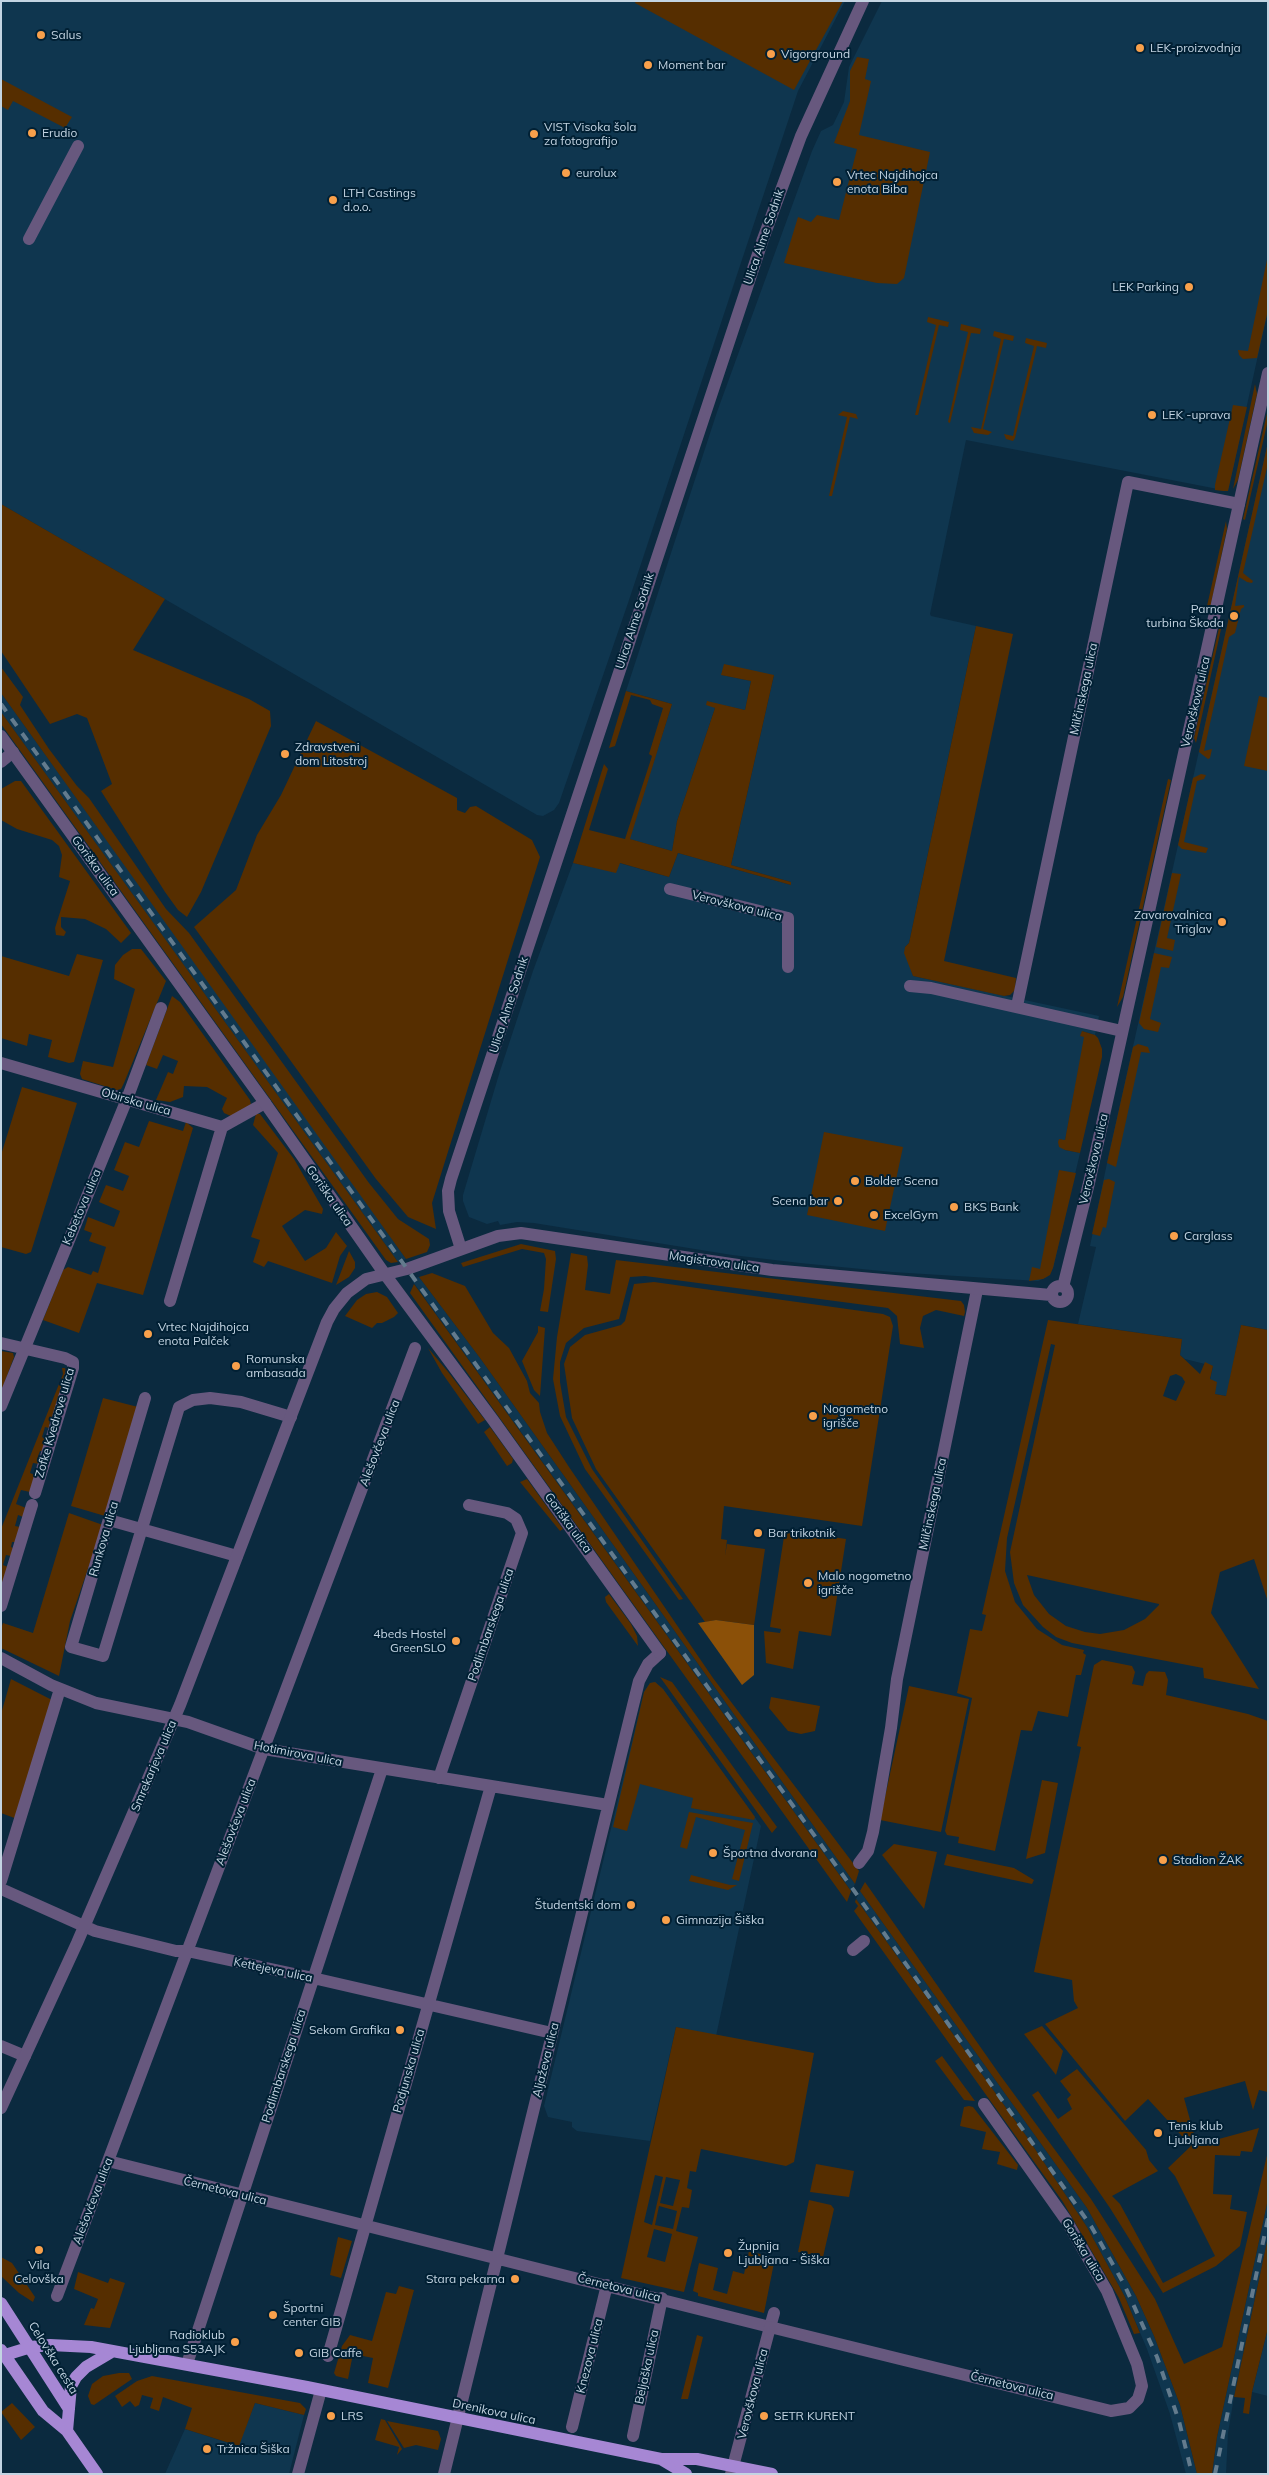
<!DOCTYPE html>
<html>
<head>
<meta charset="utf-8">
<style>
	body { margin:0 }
	#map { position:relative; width:1269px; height:2475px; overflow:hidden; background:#0b2a3f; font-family:Mulish,sans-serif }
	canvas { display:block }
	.frame { position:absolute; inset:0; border:2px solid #c3d4e2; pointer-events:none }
</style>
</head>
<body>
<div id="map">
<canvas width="1269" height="2475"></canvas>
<div class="frame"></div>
</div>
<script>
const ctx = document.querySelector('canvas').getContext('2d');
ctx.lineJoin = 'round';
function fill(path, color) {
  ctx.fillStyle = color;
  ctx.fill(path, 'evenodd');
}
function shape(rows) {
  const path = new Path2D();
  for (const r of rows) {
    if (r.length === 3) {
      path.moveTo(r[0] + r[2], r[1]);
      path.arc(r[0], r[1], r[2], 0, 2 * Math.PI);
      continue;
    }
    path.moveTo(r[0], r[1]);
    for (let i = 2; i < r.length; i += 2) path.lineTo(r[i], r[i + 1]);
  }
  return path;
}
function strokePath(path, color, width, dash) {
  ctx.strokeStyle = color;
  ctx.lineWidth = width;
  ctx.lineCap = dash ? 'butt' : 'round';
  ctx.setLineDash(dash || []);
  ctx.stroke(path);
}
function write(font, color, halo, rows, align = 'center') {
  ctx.font = font + ' Mulish,sans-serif';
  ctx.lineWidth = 4;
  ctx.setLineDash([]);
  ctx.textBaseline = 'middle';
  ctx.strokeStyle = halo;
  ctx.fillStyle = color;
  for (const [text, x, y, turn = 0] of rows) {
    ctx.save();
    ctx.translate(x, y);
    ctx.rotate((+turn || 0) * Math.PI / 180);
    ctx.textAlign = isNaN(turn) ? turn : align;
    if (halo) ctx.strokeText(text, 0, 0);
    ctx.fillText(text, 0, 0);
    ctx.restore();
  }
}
const built = shape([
	[1,1,845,1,798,91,628,603,559,803,554,810,543,816,537,815,1,504],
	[882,1,1268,1,1268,310,1228,491,966,440,930,614,931,616,976,626,909,943,905,947,913,976,1099,1016,1095,1035,1082,1031,1085,1037,1065,1141,1059,1139,1065,1150,1080,1153,1053,1268,1047,1277,1038,1281,892,1272,800,1263,732,1255,534,1223,517,1222,500,1225,498,1221,487,1224,469,1217,463,1201,463,1195,500,1071,533,971,573,863,616,872,619,863,669,877,678,853,791,885,791,882,731,865,774,675,722,675,751,681,745,710,707,702,715,708,677,821,672,851,629,839,672,704,626,691,717,412,812,151,821,131,833,125,844,102,849,67],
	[1268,442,1268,1330,1241,1325,1227,1396,1215,1394,1210,1380,1213,1366,1185,1359,1180,1355,1182,1339,1078,1324,1096,1247,1090,1246,1107,1163],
	[1,693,339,1163,406,1259,398,1262,1,712],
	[419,1277,480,1358,815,1828,855,1884,851,1891,411,1279],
	[655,1682,663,1689,761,1826,716,2036,676,2027,650,2141,577,2131,572,2127,572,2122,548,2117,544,2106,644,1692,650,1683],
	[860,1891,1087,2208,1136,2296,1154,2336,1180,2405,1197,2474,1186,2474,1170,2414,1147,2349,1125,2297,1087,2227,1027,2137,856,1899],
	[1268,2199,1268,2237,1234,2397,1228,2433,1226,2474,1212,2474,1217,2437],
	[1268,2328,1268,2396,1252,2392],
	[255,2403,304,2415,289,2474,165,2474,185,2429,238,2446]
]);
const green = shape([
	[636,1,843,1,794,90,635,3],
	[857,57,869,59,865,79,871,81,859,135,930,152,904,278,897,284,877,283,784,263,798,217,811,222,817,215,839,220,857,149,834,143,850,101,850,71],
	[1,79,72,117,65,128,13,101,8,110,1,106],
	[1268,255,1268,310,1257,358,1243,359,1239,355,1238,350,1248,351],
	[928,317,949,322,948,327,939,325,918,415,915,415,936,325,927,322],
	[961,324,981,329,980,334,971,333,950,423,948,422,968,332,960,330],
	[994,331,1014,336,1013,341,1004,339,983,429,992,432,988,435,974,433,971,427,981,429,1001,339,993,336],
	[1026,338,1047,343,1046,348,1037,346,1015,438,1013,441,1006,439,1004,434,1013,436,1020,404,1034,346,1025,343],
	[1255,384,1257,394,1238,480,1233,489],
	[1233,405,1247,407,1228,491,1223,491,1215,490,1215,485],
	[1268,409,1268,420,1245,520,1243,519],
	[843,411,856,414,858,419,850,417,832,496,829,496,847,417,838,415],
	[1268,442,1268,463,1243,573,1253,581,1252,583,1247,582,1239,577,1235,606,1244,605,1244,607,1241,609,1235,633,1229,637,1204,751,1212,749,1210,758,1208,759,1199,752],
	[1,504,165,599,133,650,249,699,270,711,271,726,201,892,187,917,178,910,165,892,101,791,112,784,87,718,77,714,50,724,1,651],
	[1226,521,1227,529,1210,609,1207,606],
	[1221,619,1223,620,1196,743,1194,738],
	[976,626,1013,634,944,961,1016,978,1015,990,1010,995,1004,996,913,976,904,953,905,947,909,943],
	[724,664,774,675,731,865,791,882,791,885,678,853,669,877,620,863,616,873,573,863,604,764,608,769,589,830,625,839,652,756,649,754,663,708,652,704,650,700,631,695,615,746,609,748,626,691,672,704,630,839,672,851,677,821,715,708,706,705,707,701,745,710,751,681,721,675],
	[1,667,23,697,20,705,49,749,77,786,89,798,166,909,189,933,369,1183,398,1219,429,1239,430,1245,427,1252,406,1259,1,693],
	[1259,696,1268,698,1268,771,1244,766],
	[1,712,173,950,398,1262,391,1263,386,1260,1,724],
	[316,721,457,798,457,810,465,813,470,807,476,806,532,840,540,857,432,1203,436,1229,408,1217,376,1179,194,927,236,890,257,835,281,795],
	[1201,774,1206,775,1204,779,1197,781,1184,842,1208,848,1206,853,1182,849,1178,845,1193,778],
	[1168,779,1171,780,1123,997,1117,1007],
	[15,781,21,781,131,933,121,943,106,929,85,919,61,917,61,927,66,932,64,936,56,935,55,928,70,881,59,877,62,855,59,846,52,840,17,829,1,820,1,789],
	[1172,873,1181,874,1167,938,1175,940,1173,951,1156,947],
	[132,949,141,949,166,981,124,1083,121,1089,117,1090,82,1079,80,1074,83,1061,113,1067,135,989,114,979,115,965,123,955],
	[1154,953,1172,957,1169,968,1161,967,1150,1019,1161,1023,1158,1032,1144,1029,1139,1023],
	[77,954,103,960,74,1062,69,1063,48,1057,52,1040,29,1034,27,1046,1,1038,1,956,69,976],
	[172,996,180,1002,250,1100,251,1105,233,1117,224,1113,222,1109,227,1098,207,1087,184,1086,183,1097,170,1102,156,1100,168,1072,173,1074,178,1061,163,1055,157,1069,146,1065],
	[1082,1031,1095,1035,1098,1038,1102,1049,1102,1057,1080,1153,1065,1150,1059,1147,1058,1142,1059,1139,1065,1140,1084,1037,1080,1036],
	[1138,1044,1148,1047,1150,1053,1141,1052,1116,1167,1107,1163,1133,1047],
	[22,1087,77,1103,31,1252,26,1254,1,1247,1,1155],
	[256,1114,260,1114,294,1159,323,1209,322,1214,305,1210,282,1226,305,1261,326,1248,336,1232,347,1246,340,1256,332,1283,268,1261,264,1267,253,1262,260,1240,251,1237,278,1153,253,1125],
	[149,1121,183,1131,186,1122,193,1128,143,1295,97,1283,79,1333,43,1320,63,1270,68,1267,91,1275,93,1271,98,1273,106,1247,89,1241,92,1233,84,1230,88,1217,114,1227,120,1211,99,1202,106,1185,123,1191,129,1176,114,1170,125,1142,139,1147],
	[824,1132,903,1147,885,1231,807,1215],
	[1059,1170,1076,1173,1053,1268,1050,1275,1043,1279,1029,1281,1032,1267,1040,1269],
	[1109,1179,1115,1182,1106,1228,1103,1227,1100,1236,1092,1234,1104,1180],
	[521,1244,555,1251,556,1259,548,1312,540,1311,544,1289,546,1259,544,1253,522,1249,463,1267,461,1263],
	[349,1251,355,1262,355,1268,349,1277,336,1285],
	[571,1253,587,1256,588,1265,585,1290,610,1294,616,1260,961,1301,964,1305,965,1312,964,1316,936,1310,923,1316,920,1328,924,1348,900,1344,897,1316,888,1308,645,1276,630,1277,619,1319,584,1328,566,1343,560,1362,560,1382,566,1417,592,1469,683,1599,679,1600,585,1469,560,1416,553,1379,557,1337],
	[432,1273,465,1286,493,1333,509,1348,527,1381,530,1393,539,1403,540,1412,547,1433,569,1467,713,1678,859,1871,855,1884,480,1358,419,1277],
	[654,1282,883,1314,890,1317,893,1326,862,1526,724,1506,721,1539,727,1540,725,1556,727,1544,765,1549,754,1625,716,1620,705,1622,596,1469,572,1418,564,1364,570,1347,585,1335,621,1325,625,1321,634,1284],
	[414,1284,851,1891,847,1902,410,1293],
	[377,1292,387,1297,398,1313,394,1317,382,1323,377,1323,372,1328,345,1316,357,1300,366,1294],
	[1048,1320,1182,1339,1180,1355,1200,1374,1205,1362,1213,1366,1210,1379,1217,1382,1215,1394,1226,1396,1241,1325,1268,1330,1268,1602,1254,1559,1220,1572,1211,1613,1259,1689,1204,1678,1203,1668,1072,1643,1056,1637,1043,1627,1023,1605,1014,1583,1010,1552,1055,1345,1051,1344,1007,1538,1005,1571,1015,1602,1037,1629,1062,1645,1084,1650,1083,1653,1086,1655,1081,1675,1076,1675,1068,1717,1038,1711,1032,1731,1021,1730,995,1851,958,1843,959,1837,947,1835,945,1831,972,1698,957,1693,970,1629,982,1631,986,1615,982,1614],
	[1176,1374,1182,1377,1185,1382,1176,1401,1163,1396,1170,1376],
	[1027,1575,1159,1604,1159,1605,1145,1619,1124,1630,1100,1634,1085,1632,1066,1626,1049,1614,1034,1595],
	[538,1326,545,1328,540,1396,534,1390,522,1361,538,1332],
	[428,1348,449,1373,485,1420,478,1424,442,1373],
	[1,1351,13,1353,14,1357,1,1392],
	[62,1368,65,1368,66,1372,53,1418,50,1417,49,1428,45,1427,42,1437,46,1439,43,1451,40,1451,38,1456,41,1457,39,1464,33,1463,30,1473,35,1475,30,1492,21,1490,16,1504,26,1508,23,1517,18,1515,15,1526,20,1527,15,1542,12,1542,11,1547,13,1548,11,1556,6,1555,3,1565,8,1567,1,1589,1,1529,63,1374],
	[103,1398,138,1407,105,1516,71,1506],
	[490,1427,513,1459,512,1463,507,1466,484,1432],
	[527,1479,563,1529,560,1531,520,1482],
	[69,1513,103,1525,70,1621,59,1676,1,1648,1,1628,3,1623,33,1633],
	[785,1530,846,1539,831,1636,799,1631,793,1669,766,1663,764,1631,780,1633,781,1629,770,1627],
	[609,1594,631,1624,637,1636,638,1646,606,1602,605,1597],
	[1102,1660,1132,1666,1135,1672,1132,1684,1143,1686,1146,1674,1149,1671,1165,1672,1168,1680,1166,1695,1248,1714,1268,1721,1268,2092,1259,2090,1253,2110,1245,2081,1184,2098,1197,2145,1259,2128,1252,2152,1241,2151,1240,2156,1215,2155,1213,2194,1232,2195,1230,2209,1247,2212,1240,2246,1216,2266,1163,2293,1110,2208,1032,2095,1038,2091,1058,2119,1072,2109,1067,2099,1071,2095,1060,2081,1077,2069,1146,2150,1149,2160,1158,2171,1112,2196,1120,2204,1163,2283,1215,2256,1175,2176,1168,2168,1191,2146,1148,2099,1125,2121,1045,2024,1078,2008,1074,2001,1072,1980,1034,1972,1081,1747,1077,1746,1094,1665],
	[660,1677,672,1682,752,1793,777,1827,772,1833],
	[11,1679,52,1700,17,1819,1,1813,1,1714],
	[655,1682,663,1689,755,1817,754,1820,691,1808,693,1798,640,1784,627,1831,613,1827,644,1692,650,1683],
	[909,1686,969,1699,941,1832,880,1820],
	[771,1697,820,1706,815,1731,801,1734,788,1731,769,1708],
	[1042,1780,1058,1783,1045,1853,1026,1859],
	[689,1812,753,1823,739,1881,732,1879,745,1830,696,1817,687,1849,680,1847],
	[894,1844,937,1852,924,1909,882,1855],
	[947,1854,1014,1868,1034,1880,1032,1884,944,1865],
	[691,1875,730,1885,737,1885,728,1890,689,1881],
	[865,1882,1000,2075,1091,2199,1155,2299,1184,2364,1222,2347,1268,2151,1268,2199,1217,2437,1212,2474,1197,2474,1180,2405,1154,2336,1136,2296,1087,2208,860,1891],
	[856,1899,1027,2137,1087,2227,1125,2297,1140,2333,1134,2334,1119,2298,1063,2202,854,1911,858,1906,855,1902],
	[1042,2026,1063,2051,1056,2075,1024,2034],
	[676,2027,814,2053,794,2162,786,2166,701,2149,696,2172,690,2171,687,2188,692,2190,689,2208,682,2207,676,2231,698,2237,684,2292,621,2278],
	[655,2175,663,2177,652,2225,644,2222],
	[666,2177,680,2180,673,2206,660,2203],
	[659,2206,677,2211,673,2229,655,2225],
	[654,2229,672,2234,665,2262,647,2257],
	[942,2056,975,2101,964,2100,935,2061],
	[969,2106,973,2107,1018,2165,1017,2170,997,2164,1000,2152,982,2149,986,2132,960,2126,964,2107],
	[816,2164,854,2171,849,2197,810,2192],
	[809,2200,831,2205,834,2209,823,2257,798,2252],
	[338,2237,352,2241,341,2278,330,2275],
	[1268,2237,1268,2328,1252,2392,1249,2414,1243,2413,1245,2398,1234,2397],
	[749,2251,775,2258,764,2313,698,2296,698,2293,693,2291,699,2263,718,2268,713,2290,727,2294,733,2271,744,2274],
	[1,2257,12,2263,35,2297,33,2302,19,2293,1,2276],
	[78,2272,108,2283,110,2278,125,2283,110,2328,84,2325,91,2308,94,2309,98,2299,74,2289],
	[399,2286,414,2290,388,2388,368,2383,373,2358,353,2354,348,2379,336,2376,334,2373,342,2346,350,2335,372,2341,386,2292,396,2294],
	[697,2335,703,2337,688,2399,681,2399],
	[119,2373,129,2373,132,2379,94,2405,91,2404,88,2396,92,2384,103,2376],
	[152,2376,300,2403,306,2409,304,2415,255,2403,239,2446,185,2429,192,2408,163,2397,159,2411,150,2408,153,2398,142,2395,139,2405,135,2407,130,2401,122,2407,115,2396,137,2381],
	[12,2403,35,2427,21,2440,1,2412],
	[381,2419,385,2420,402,2449,397,2455,399,2447,375,2440],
	[387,2421,438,2431,441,2439,438,2450,416,2445,404,2448]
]);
const forest = shape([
	[716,1620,754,1625,754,1675,742,1685,698,1623]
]);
const minor = shape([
	[29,239,78,146],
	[1,762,13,752],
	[670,889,788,918,788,967],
	[910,986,931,988,1122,1031],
	[1017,1006,1128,482,1239,504],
	[1,1063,222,1127,265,1103],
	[461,1249,449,1211,448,1191,451,1179,763,239,801,136,863,1],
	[170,1301,222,1127],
	[1,1343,65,1358,73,1362,73,1368,35,1493],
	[145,1398,71,1647,103,1656,179,1407,193,1400,210,1398,241,1402,291,1417],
	[1,1406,127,1099,161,1008],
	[109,1520,237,1556],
	[1,1606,32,1505],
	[1,1658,51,1685,96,1703,188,1722,264,1749,608,1805],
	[439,1778,522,1533,516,1519,507,1513,469,1505],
	[859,1863,868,1851,873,1832,891,1728,897,1679,977,1290],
	[1,1881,60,1689],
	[1,1889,95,1931,176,1951,187,1951,313,1978,552,2033],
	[853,1950,864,1941],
	[1,2046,25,2056],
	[108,2161,770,2327,774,2313],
	[57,2296,415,1348],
	[328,2356,491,1786],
	[187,2364,382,1769],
	[572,2427,607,2285],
	[633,2436,662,2298],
	[298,2474,321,2390],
	[444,2474,639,1681,648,1664,660,1653]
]);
const tertiary = shape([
	[1,736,265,1103,384,1273,493,1420,660,1653],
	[1060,1294,8],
	[1063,1287,1089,1183,1268,373],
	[1,2108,77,1943,180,1705,327,1322,334,1309,347,1293,366,1279,407,1269,498,1236,521,1233,772,1270,1051,1295],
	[731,2474,770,2327,1111,2411,1129,2408,1138,2399,1142,2386,1137,2364,1107,2291,1066,2220,984,2104]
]);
const primary = shape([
	[1,2303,69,2409],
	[1,2350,43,2411,67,2431,97,2474],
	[5,2355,31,2347,50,2345,91,2347,307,2387,661,2459,697,2459,772,2474],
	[67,2431,71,2386,76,2377,86,2367,113,2351],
	[661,2459,686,2474]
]);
const rail = shape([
	[1,704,855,1892,1091,2226,1124,2284,1157,2357,1179,2421,1192,2474],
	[1215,2474,1268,2218]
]);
const markers = [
	[41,35,5,"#f8a04b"],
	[1140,48,5,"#f8a04b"],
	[771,54,5,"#f8a04b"],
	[648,65,5,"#f8a04b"],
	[32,133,5,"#f8a04b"],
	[534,134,5,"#f8a04b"],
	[566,173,5,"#f8a04b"],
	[837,182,5,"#f8a04b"],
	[333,200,5,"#f8a04b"],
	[1189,287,5,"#f8a04b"],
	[1152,415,5,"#f8a04b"],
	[1234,616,5,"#f8a04b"],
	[285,754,5,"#f8a04b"],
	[1222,922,5,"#f8a04b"],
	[855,1181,5,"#f8a04b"],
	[838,1201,5,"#f8a04b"],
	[954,1207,5,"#f8a04b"],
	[874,1215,5,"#f8a04b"],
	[1174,1236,5,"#f8a04b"],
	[148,1334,5,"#f8a04b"],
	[236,1366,5,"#f8a04b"],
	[813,1416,5,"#f8a04b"],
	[758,1533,5,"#f8a04b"],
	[808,1583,5,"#f8a04b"],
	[456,1641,5,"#f8a04b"],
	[713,1853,5,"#f8a04b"],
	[1163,1860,5,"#f8a04b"],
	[631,1905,5,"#f8a04b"],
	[666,1920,5,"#f8a04b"],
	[400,2030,5,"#f8a04b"],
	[1158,2133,5,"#f8a04b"],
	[39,2250,5,"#f8a04b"],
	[728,2253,5,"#f8a04b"],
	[515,2279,5,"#f8a04b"],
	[273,2315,5,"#f8a04b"],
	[235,2342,5,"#f8a04b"],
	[299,2353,5,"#f8a04b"],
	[331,2416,5,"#f8a04b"],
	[764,2416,5,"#f8a04b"],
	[207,2449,5,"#f8a04b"]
];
const poiNames = [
	["Salus",51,35],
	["LEK-proizvodnja",1150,48],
	["Vigorground",781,54],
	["Moment bar",658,65],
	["VIST Visoka šola",544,127],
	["za fotografijo",544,141],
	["Erudio",42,133],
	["eurolux",576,173],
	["Vrtec Najdihojca",847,175],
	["enota Biba",847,189],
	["LTH Castings",343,193],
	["d.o.o.",343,207],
	["LEK Parking",1179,287,"right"],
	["LEK -uprava",1162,415],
	["Parna",1224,609,"right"],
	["turbina Škoda",1224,623,"right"],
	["Zdravstveni",295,747],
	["dom Litostroj",295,761],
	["Zavarovalnica",1212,915,"right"],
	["Triglav",1212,929,"right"],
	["Bolder Scena",865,1181],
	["Scena bar",828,1201,"right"],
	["BKS Bank",964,1207],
	["ExcelGym",884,1215],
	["Carglass",1184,1236],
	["Vrtec Najdihojca",158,1327],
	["enota Palček",158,1341],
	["Romunska",246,1359],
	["ambasada",246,1373],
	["Nogometno",823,1409],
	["igrišče",823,1423],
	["Bar trikotnik",768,1533],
	["Malo nogometno",818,1576],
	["igrišče",818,1590],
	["4beds Hostel",446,1634,"right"],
	["GreenSLO",446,1648,"right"],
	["Športna dvorana",723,1853],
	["Stadion ŽAK",1173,1860],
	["Študentski dom",621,1905,"right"],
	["Gimnazija Šiška",676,1920],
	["Sekom Grafika",390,2030,"right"],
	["Tenis klub",1168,2126],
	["Ljubljana",1168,2140],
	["Župnija",738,2246],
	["Ljubljana - Šiška",738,2260],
	["Vila",39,2265,"center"],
	["Celovška",39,2279,"center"],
	["Stara pekarna",505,2279,"right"],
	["Športni",283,2308],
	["center GIB",283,2322],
	["Radioklub",225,2335,"right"],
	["Ljubljana S53AJK",225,2349,"right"],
	["GIB Caffe",309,2353],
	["LRS",341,2416],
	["SETR KURENT",774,2416],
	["Tržnica Šiška",217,2449]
];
const streetNames = [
	["Ulica Alme Sodnik",764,237,-71],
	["Ulica Alme Sodnik",635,621,-72],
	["Milčinskega ulica",1084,689,-78],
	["Verovškova ulica",1196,702,-77],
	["Goriška ulica",95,866,54],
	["Verovškova ulica",737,906,14],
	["Ulica Alme Sodnik",509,1005,-72],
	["Obirska ulica",136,1102,16],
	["Verovškova ulica",1094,1159,-77],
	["Goriška ulica",329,1196,55],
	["Kebetova ulica",82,1207,-67],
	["Magistrova ulica",714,1262,8],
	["Zofke Kvedrove ulica",55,1423,-74],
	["Alešovčeva ulica",380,1443,-69],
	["Milčinskega ulica",933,1504,-78],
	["Goriška ulica",568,1523,54],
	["Runkova ulica",104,1539,-74],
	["Podlimbarskega ulica",491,1625,-71],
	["Hotimirova ulica",298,1754,11],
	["Smrekarjeva ulica",154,1766,-67],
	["Alešovčeva ulica",236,1822,-69],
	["Kettejeva ulica",273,1970,12],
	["Aljaževa ulica",546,2060,-76],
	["Podlimbarskega ulica",284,2066,-72],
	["Podjunska ulica",409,2071,-74],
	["Černetova ulica",225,2191,14],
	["Alešovčeva ulica",93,2201,-69],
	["Goriška ulica",1083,2250,59],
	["Černetova ulica",619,2288,14],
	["Knezova ulica",590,2356,-76],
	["Celovška cesta",53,2358,58],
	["Beljaška ulica",647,2367,-78],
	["Černetova ulica",1012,2386,14],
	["Verovškova ulica",753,2394,-76],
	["Drenikova ulica",494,2412,12]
];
fill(built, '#0f364f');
fill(green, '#562e00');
fill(forest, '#8b5008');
strokePath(minor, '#67587e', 12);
strokePath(tertiary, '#67587e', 12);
strokePath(primary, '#a687d4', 12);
strokePath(rail, '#637b8d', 4, [9, 9]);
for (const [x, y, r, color] of markers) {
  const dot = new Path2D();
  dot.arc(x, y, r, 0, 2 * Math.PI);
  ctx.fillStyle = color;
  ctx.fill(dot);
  strokePath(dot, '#012034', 2);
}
write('12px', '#c3d4e2', '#012034', poiNames, 'left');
write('12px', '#c3d4e2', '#012034', streetNames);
</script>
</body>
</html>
